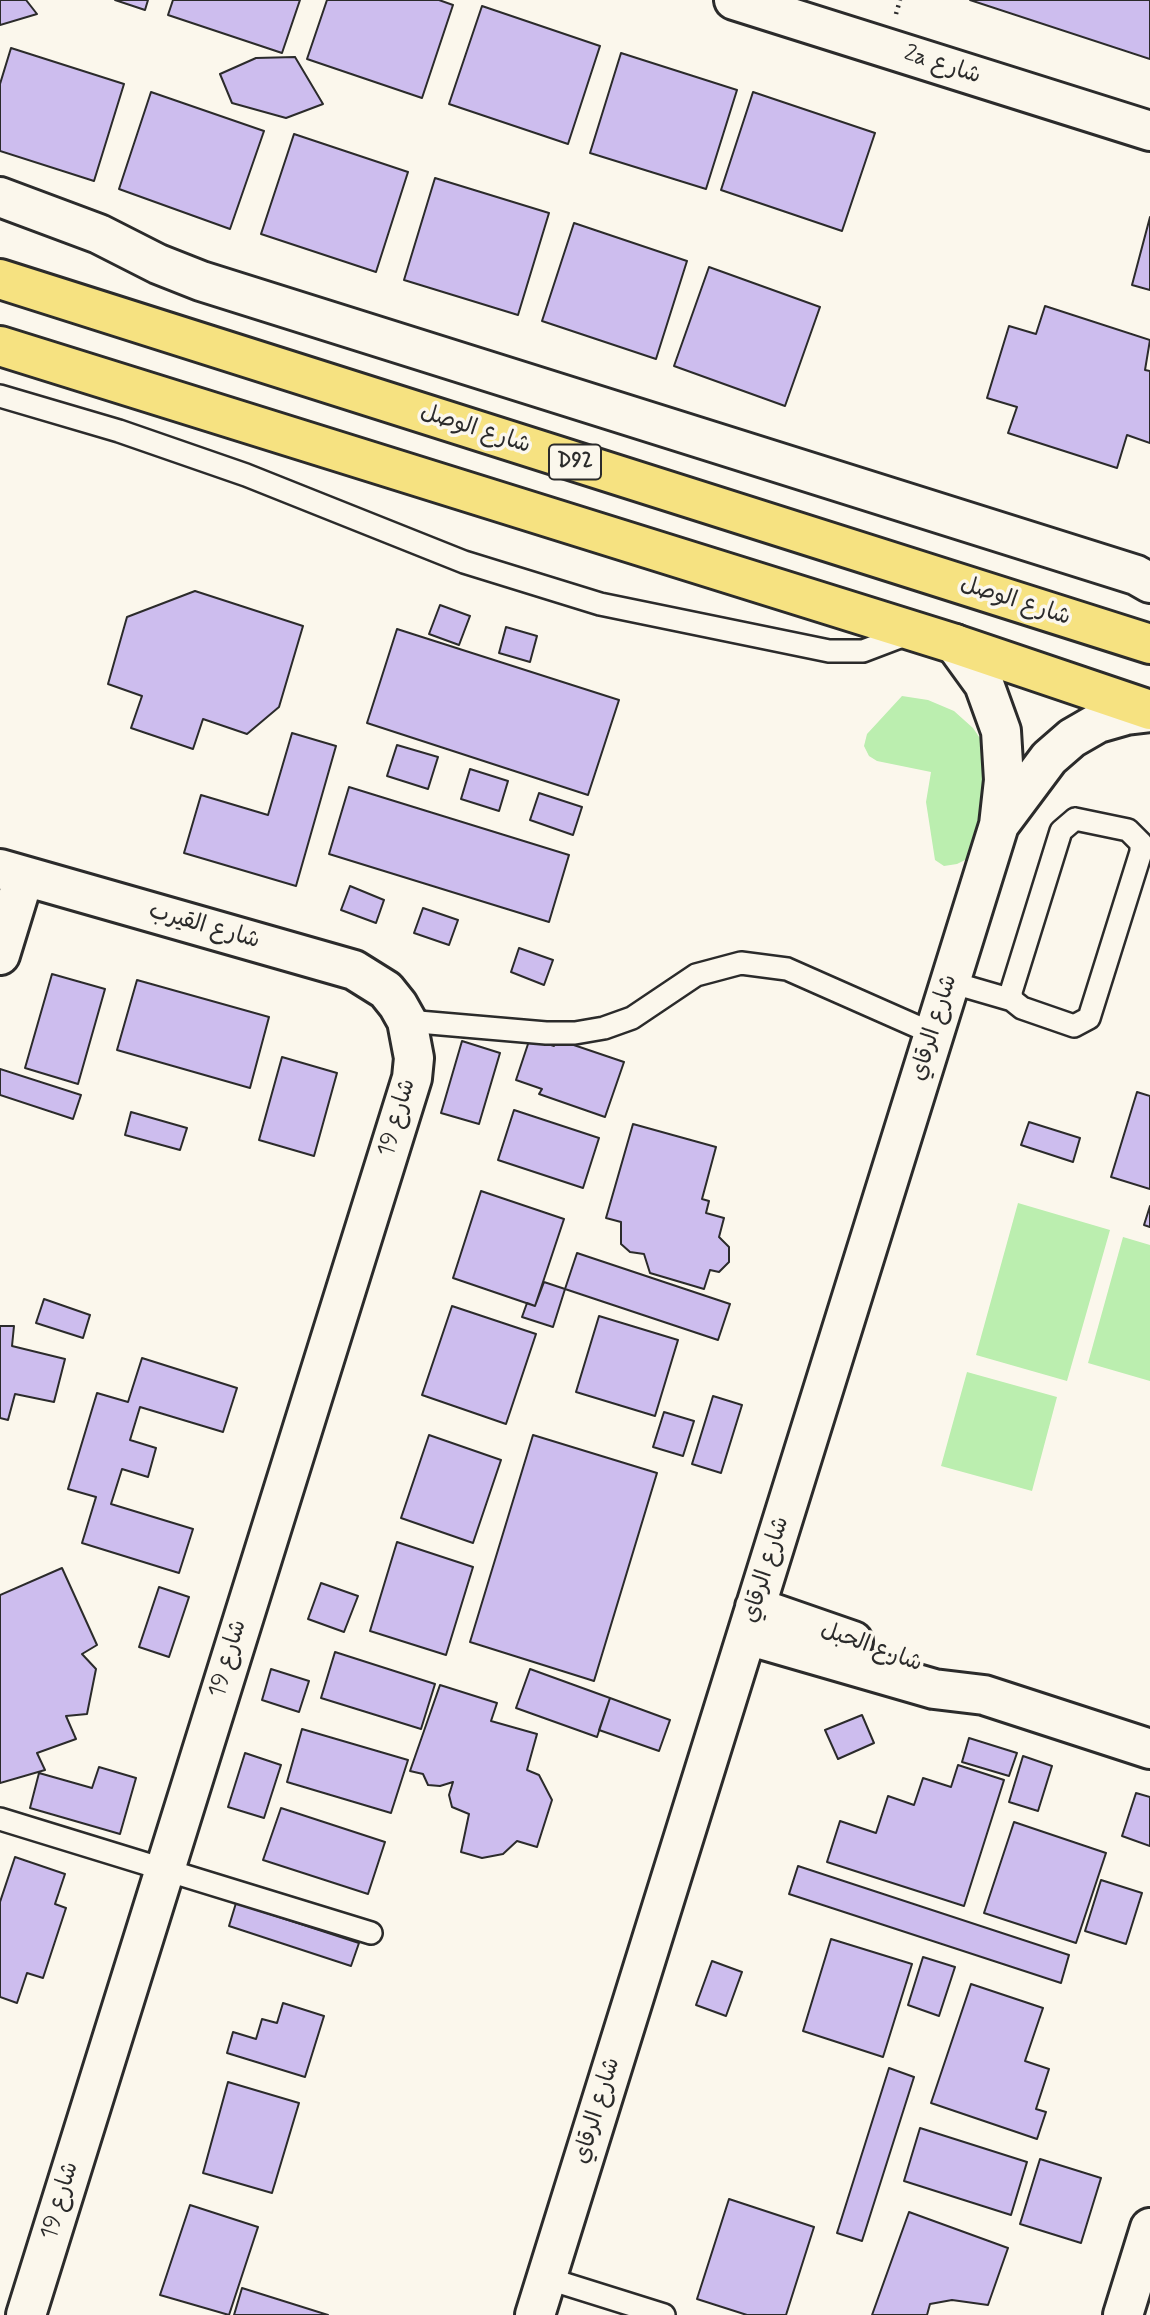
<!DOCTYPE html>
<html>
<head>
<meta charset="utf-8">
<style>
	body { margin:0 }
	canvas { display:block; background:#fbf7ec }
</style>
</head>
<body>
<canvas width="1150" height="2315"></canvas>
<script>
const ctx = document.querySelector('canvas').getContext('2d');
ctx.lineJoin = 'round';
function fill(path, color) {
  ctx.fillStyle = color;
  ctx.fill(path, 'evenodd');
}
function shape(rows) {
  const path = new Path2D();
  for (const r of rows) {
    path.moveTo(r[0], r[1]);
    for (let i = 2; i < r.length; i += 2) path.lineTo(r[i], r[i + 1]);
  }
  return path;
}
function strokePath(path, color, width, dash) {
  ctx.strokeStyle = color;
  ctx.lineWidth = width;
  ctx.lineCap = dash ? 'butt' : 'round';
  ctx.setLineDash(dash || []);
  ctx.stroke(path);
}
function write(font, color, halo, rows, align = 'center') {
  ctx.font = font + ' Mynerve,"Playpen Sans Arabic",sans-serif';
  ctx.lineWidth = 7;
  ctx.setLineDash([]);
  ctx.textBaseline = 'middle';
  ctx.strokeStyle = halo;
  ctx.fillStyle = color;
  for (const [text, x, y, turn = 0] of rows) {
    ctx.save();
    ctx.translate(x, y);
    ctx.rotate((+turn || 0) * Math.PI / 180);
    ctx.textAlign = isNaN(turn) ? turn : align;
    if (halo) ctx.strokeText(text, 0, 0);
    ctx.fillText(text, 0, 0);
    ctx.restore();
  }
}
const green = shape([
	[902,696,928,700,954,711,973,728,988,750,981,852,957,864,944,866,935,860,926,802,931,772,877,761,869,756,864,746,867,734],
	[1018,1203,1110,1230,1067,1381,976,1355],
	[1123,1237,1150,1245,1150,1381,1088,1363],
	[967,1372,1057,1397,1032,1491,941,1466]
]);
const building = shape([
	[0,0,26,0,37,14,0,25,0,0],
	[115,0,148,0,145,10,115,0],
	[173,0,300,0,282,53,168,15,173,0],
	[327,0,439,0,453,5,422,98,307,59,327,0],
	[970,0,1150,0,1150,59,970,0],
	[482,6,600,46,568,144,449,104,482,6],
	[11,48,124,84,94,181,0,151,0,84,11,48],
	[621,53,737,90,706,189,590,153,621,53],
	[295,57,323,104,286,118,232,103,220,74,256,58,295,57],
	[151,92,264,131,230,229,119,189,151,92],
	[753,92,875,133,842,231,721,190,753,92],
	[294,134,408,172,376,272,261,234,294,134],
	[435,178,549,213,518,315,404,280,435,178],
	[1150,217,1150,290,1132,285,1150,217],
	[574,223,687,261,656,359,542,321,574,223],
	[709,267,820,307,785,406,674,366,709,267],
	[1045,306,1150,340,1145,370,1150,371,1150,443,1127,435,1117,468,1008,433,1017,407,987,398,1009,326,1036,334,1045,306],
	[195,591,303,626,279,707,247,734,203,719,193,749,131,728,142,696,108,684,127,617,195,591],
	[440,605,470,616,459,645,429,634,440,605],
	[506,627,537,636,530,662,499,653,506,627],
	[397,629,619,700,588,795,367,723,397,629],
	[292,733,336,746,296,886,184,853,201,795,268,815,292,733],
	[397,745,438,757,428,789,387,776,397,745],
	[470,769,508,781,499,811,461,799,470,769],
	[349,787,569,855,549,922,329,854,349,787],
	[539,793,582,807,573,835,530,820,539,793],
	[350,886,384,900,376,923,341,910,350,886],
	[423,908,458,920,449,945,414,933,423,908],
	[519,948,553,960,544,985,511,972,519,948],
	[52,974,105,989,78,1084,25,1068,52,974],
	[137,980,269,1017,250,1088,117,1050,137,980],
	[530,1038,554,1046,556,1039,624,1062,605,1117,539,1094,542,1089,516,1080,530,1038],
	[462,1041,500,1053,479,1124,441,1113,462,1041],
	[282,1057,337,1073,314,1156,259,1140,282,1057],
	[0,1069,81,1095,73,1119,0,1095,0,1069],
	[1137,1092,1150,1096,1150,1189,1111,1177,1137,1092],
	[514,1110,599,1138,583,1188,498,1160,514,1110],
	[131,1112,187,1128,180,1150,125,1135,131,1112],
	[1029,1122,1080,1138,1073,1162,1021,1145,1029,1122],
	[633,1124,716,1147,702,1199,709,1201,706,1213,724,1218,719,1237,729,1247,729,1262,719,1272,710,1270,704,1289,650,1273,644,1254,630,1252,621,1244,621,1222,606,1218,633,1124],
	[481,1191,564,1219,535,1306,453,1278,481,1191],
	[1150,1206,1150,1227,1144,1225,1150,1206],
	[577,1253,730,1304,718,1340,565,1289,577,1253],
	[544,1282,565,1289,553,1327,522,1317,527,1303,535,1306,544,1282],
	[44,1299,90,1315,83,1338,36,1323,44,1299],
	[452,1306,536,1334,506,1424,422,1395,452,1306],
	[599,1316,678,1340,655,1416,576,1392,599,1316],
	[0,1326,14,1326,12,1346,65,1359,54,1402,15,1394,8,1420,0,1418,0,1326],
	[142,1358,237,1388,223,1432,140,1407,130,1440,156,1448,148,1477,122,1469,111,1504,193,1529,179,1573,82,1543,96,1497,68,1489,97,1393,128,1402,142,1358],
	[713,1396,742,1405,721,1473,692,1464,713,1396],
	[664,1412,694,1421,683,1456,653,1447,664,1412],
	[429,1435,501,1460,473,1543,401,1518,429,1435],
	[533,1435,657,1473,594,1681,470,1642,533,1435],
	[397,1542,473,1567,446,1655,370,1631,397,1542],
	[62,1568,97,1645,82,1654,96,1669,87,1714,66,1716,76,1739,37,1753,45,1770,0,1783,0,1595,62,1568],
	[321,1583,358,1596,344,1632,308,1619,321,1583],
	[159,1587,189,1597,169,1657,139,1647,159,1587],
	[335,1652,435,1684,421,1729,321,1698,335,1652],
	[271,1669,309,1681,299,1712,262,1700,271,1669],
	[530,1669,610,1698,597,1737,516,1708,530,1669],
	[440,1685,497,1703,491,1721,537,1734,527,1770,539,1775,552,1800,537,1847,517,1841,503,1854,482,1858,461,1852,469,1814,452,1807,449,1795,453,1782,440,1786,428,1785,423,1774,410,1771,440,1685],
	[610,1698,670,1720,659,1751,599,1730,610,1698],
	[862,1715,874,1743,838,1759,825,1730,862,1715],
	[302,1729,408,1760,391,1813,287,1782,302,1729],
	[969,1738,1017,1753,1009,1776,962,1762,969,1738],
	[245,1753,281,1765,264,1818,228,1807,245,1753],
	[1023,1756,1052,1766,1038,1811,1009,1802,1023,1756],
	[958,1765,1004,1780,964,1906,827,1862,840,1821,876,1833,888,1796,914,1805,923,1778,951,1787,958,1765],
	[99,1767,136,1778,120,1834,30,1808,39,1773,92,1788,99,1767],
	[1136,1793,1150,1797,1150,1846,1122,1836,1136,1793],
	[281,1808,385,1842,368,1894,263,1860,281,1808],
	[1014,1822,1106,1853,1076,1943,984,1913,1014,1822],
	[15,1857,65,1874,55,1904,66,1908,43,1978,27,1973,17,2003,0,1997,0,1902,15,1857],
	[798,1866,1069,1955,1061,1983,789,1894,798,1866],
	[1101,1880,1142,1893,1126,1944,1085,1931,1101,1880],
	[236,1903,359,1943,351,1966,229,1926,236,1903],
	[831,1939,912,1964,883,2057,803,2031,831,1939],
	[923,1957,955,1967,939,2016,908,2005,923,1957],
	[712,1961,742,1972,726,2016,696,2005,712,1961],
	[971,1984,1043,2008,1025,2061,1049,2069,1036,2109,1046,2112,1037,2139,931,2103,971,1984],
	[283,2003,324,2016,305,2077,227,2053,233,2032,256,2039,262,2019,277,2023,283,2003],
	[889,2068,914,2077,862,2241,837,2233,889,2068],
	[228,2082,299,2103,272,2193,203,2173,228,2082],
	[920,2128,1027,2162,1011,2215,904,2181,920,2128],
	[1040,2159,1101,2178,1081,2243,1020,2224,1040,2159],
	[729,2199,814,2227,786,2315,747,2315,697,2299,729,2199],
	[190,2205,258,2227,229,2315,160,2295,190,2205],
	[909,2212,1008,2248,988,2305,952,2300,930,2304,927,2315,872,2315,909,2212],
	[242,2288,328,2315,234,2315,242,2288]
]);
const path = shape([
	[896,14,900,0]
]);
const lane = shape([
	[0,396,119,431,246,475,464,562,600,604,829,651,863,651,913,632],
	[1075,819,1128,830,1141,843,1141,852,1089,1018,1074,1026,1022,1008,1012,1000,1011,992,1061,831,1075,819],
	[950,982,1012,1000],
	[407,1021,546,1033,575,1033,604,1028,632,1018,696,975,741,963,787,969,934,1034],
	[0,1819,371,1933],
	[546,2278,664,2315]
]);
const street = shape([
	[734,0,1150,131],
	[0,197,99,234,158,264,201,281,1136,575,1150,583],
	[999,825,1049,758,1072,738,1098,723,1126,715,1150,712],
	[0,869,354,970,386,990,398,1005,407,1021,414,1058,412,1078,26,2315],
	[0,955,24,877],
	[755,1607,853,1641],
	[747,1635,934,1689,984,1695,1150,1749],
	[535,2315,999,825,1004,780,1001,731,984,684,955,644],
	[1123,2315,1150,2228]
]);
const primary = shape([
	[0,279,1150,644],
	[0,346,955,644,1150,710]
]);
const shields = [
	[575,462,52]
];
const shieldNames = [
	["D92",575,462]
];
const streetNames = [
	["2a شارع",942,66,18],
	["شارع الوصل",475,430,18],
	["شارع الوصل",1015,602,18],
	["شارع القيرب",204,927,16],
	["شارع الرقاي",935,1028,-73],
	["شارع 19",398,1118,-73],
	["شارع الرقاي",767,1570,-73],
	["شارع الحبل",871,1648,20],
	["شارع 19",229,1659,-73],
	["شارع الرقاي",598,2111,-73],
	["شارع 19",61,2201,-73]
];
fill(green, '#bbeeaf');
fill(building, '#cdbdee');
strokePath(building, '#2b2b2b', 2);
strokePath(lane, '#2b2b2b', 26);
strokePath(street, '#2b2b2b', 44);
strokePath(primary, '#2b2b2b', 44);
strokePath(path, '#2b2b2b', 4.5, [2, 5]);
strokePath(lane, '#fbf7ec', 21);
strokePath(street, '#fbf7ec', 38);
strokePath(primary, '#f6e281', 38);
for (const [x, y, w] of shields) {
  const box = new Path2D();
  box.roundRect(x - w / 2, y - 17.5, w, 35, 5);
  ctx.fillStyle = '#fbf7ec';
  ctx.fill(box);
  strokePath(box, '#2b2b2b', 2);
}
write('bold 21px', '#2b2b2b', null, shieldNames);
write('23px', '#2b2b2b', '#fbf7ec', streetNames);
</script>
</body>
</html>
